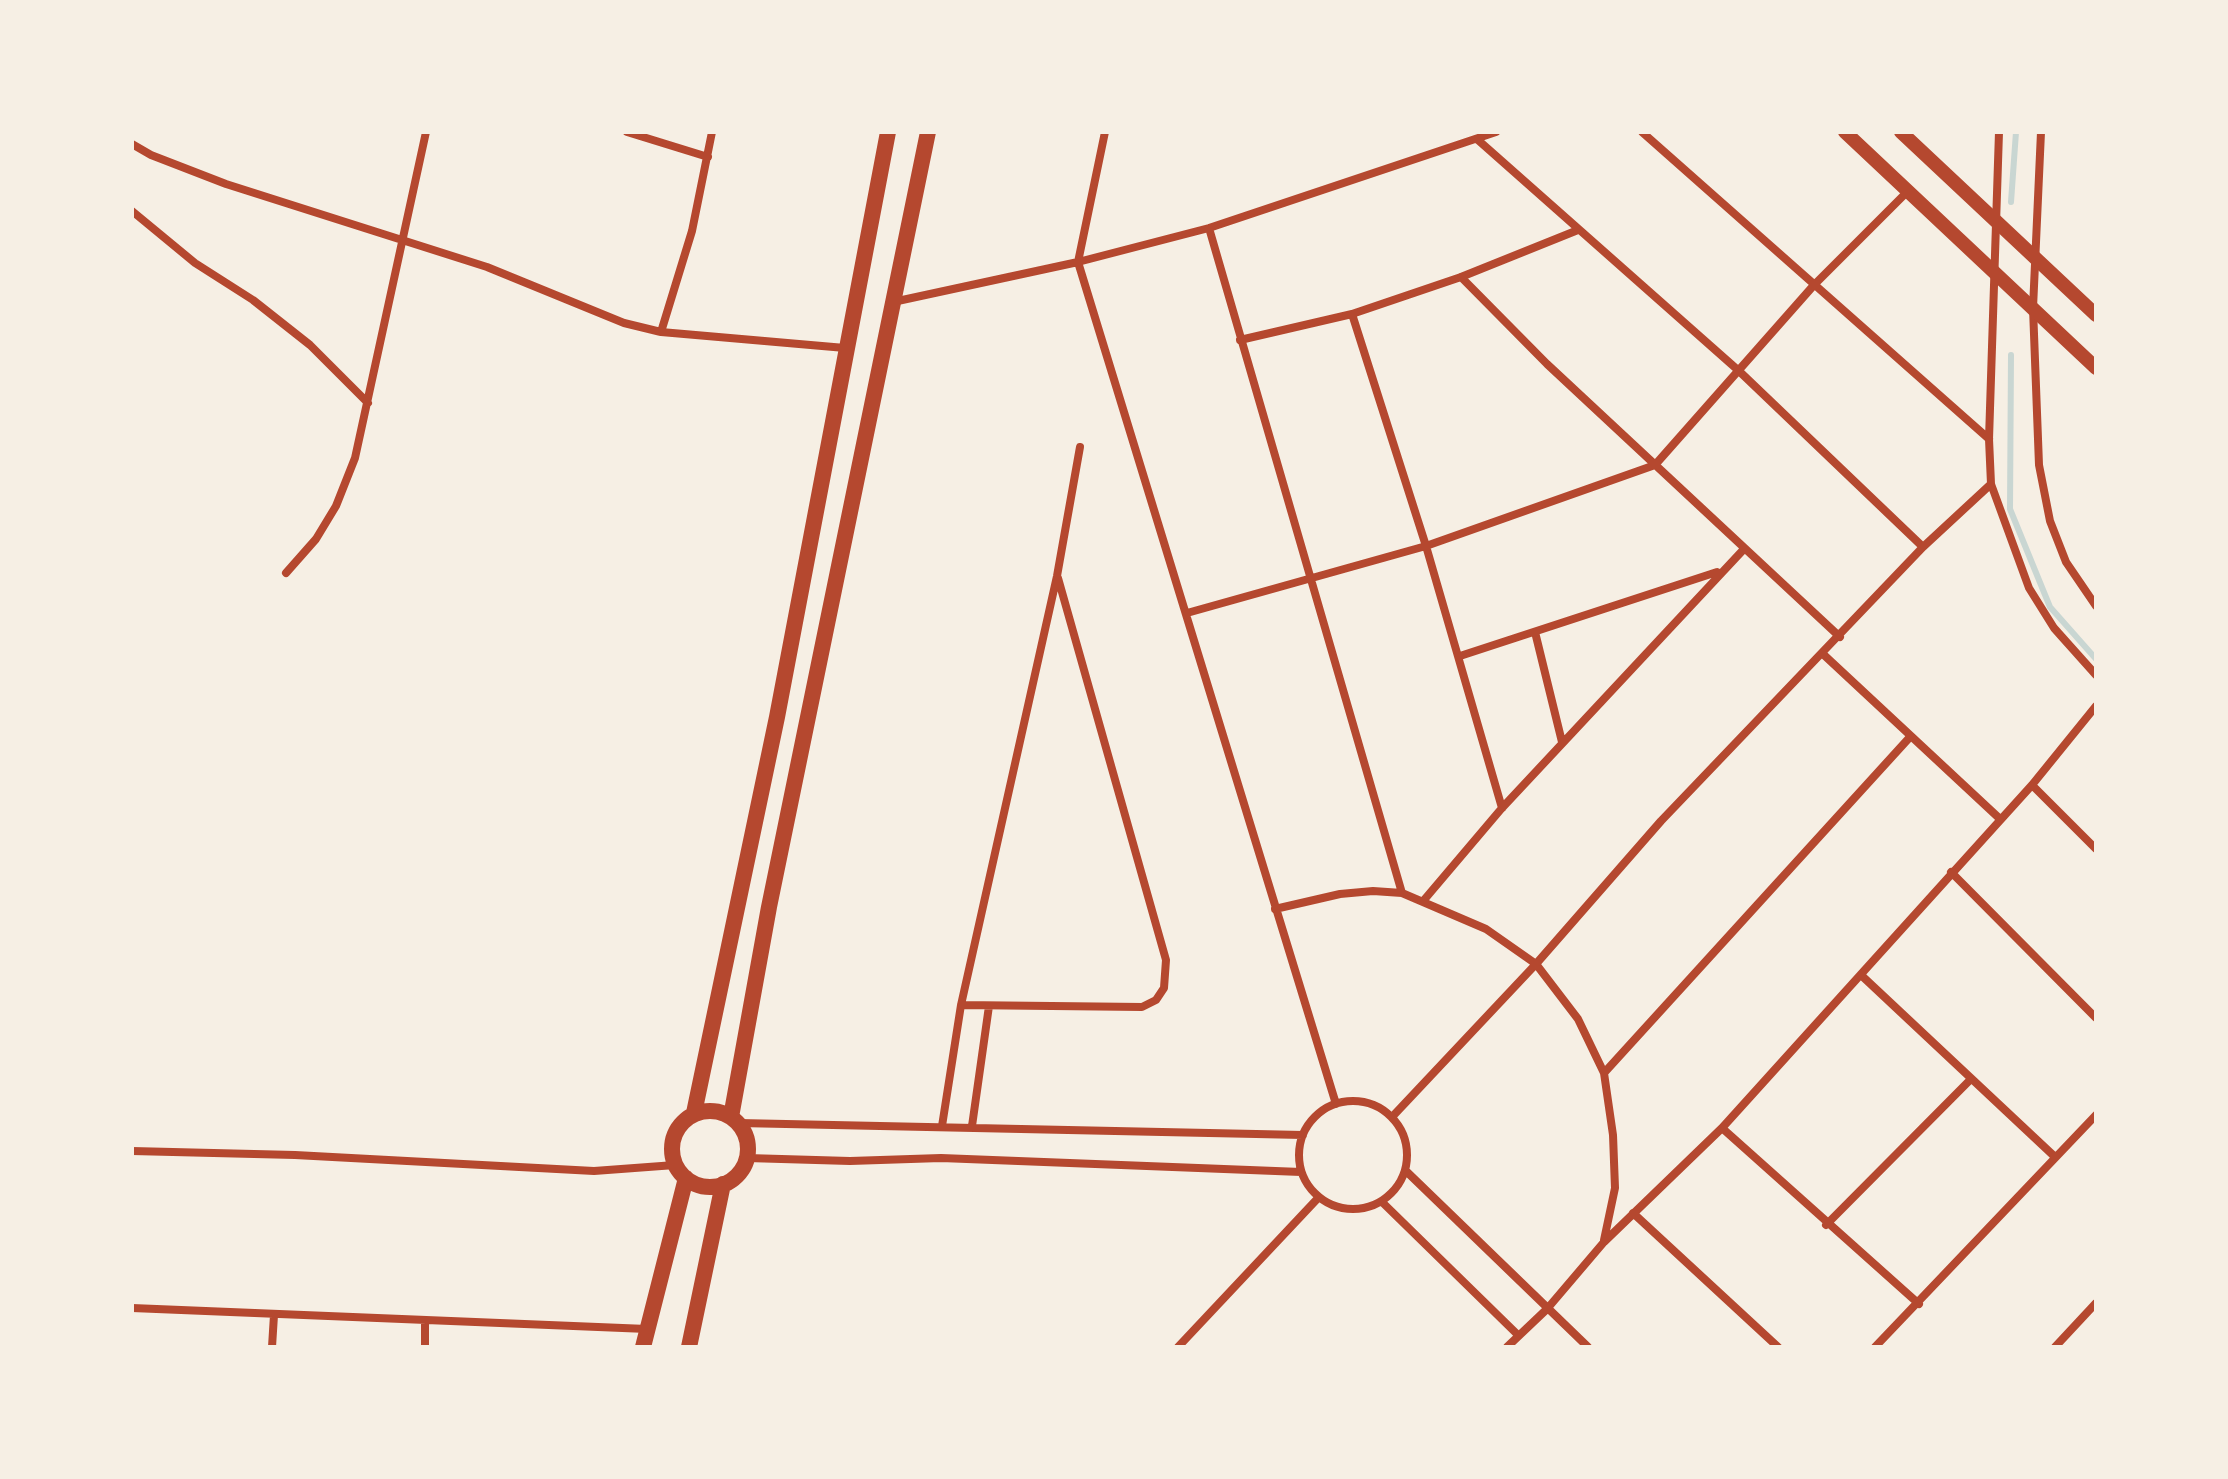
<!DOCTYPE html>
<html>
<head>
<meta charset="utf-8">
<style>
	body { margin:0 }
	#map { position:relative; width:2228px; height:1479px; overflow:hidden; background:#f6efe4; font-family:"Source Sans 3",sans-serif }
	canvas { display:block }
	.frame { position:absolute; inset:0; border:134px solid #f6efe4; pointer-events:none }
</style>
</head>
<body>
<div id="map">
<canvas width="2228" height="1479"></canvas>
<div class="frame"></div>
</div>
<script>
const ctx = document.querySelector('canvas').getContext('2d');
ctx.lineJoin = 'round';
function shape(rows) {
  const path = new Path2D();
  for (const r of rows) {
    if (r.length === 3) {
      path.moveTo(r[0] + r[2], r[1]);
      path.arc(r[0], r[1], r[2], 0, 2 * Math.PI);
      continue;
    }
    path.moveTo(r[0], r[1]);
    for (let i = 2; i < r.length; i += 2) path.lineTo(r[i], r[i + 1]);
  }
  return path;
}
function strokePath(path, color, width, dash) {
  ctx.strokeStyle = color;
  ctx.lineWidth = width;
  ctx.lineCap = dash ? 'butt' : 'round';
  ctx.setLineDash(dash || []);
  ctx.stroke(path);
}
const stream = shape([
	[2011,202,2016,132],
	[2011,355,2010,509,2050,607,2096,659]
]);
const minor = shape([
	[627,132,708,157],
	[1105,132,1078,262,1336,1104],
	[1642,132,1989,439],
	[1999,132,1989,439,1991,484,2029,588,2054,628,2096,675],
	[2041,132,2033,308,2039,465,2050,521,2066,562,2096,606],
	[1478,140,1739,371,1923,547],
	[132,144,151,155,226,184,487,267,624,323,661,332,845,348],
	[132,211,195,263,253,300,310,345,368,403],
	[1209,228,1402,893],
	[1461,277,1547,364,1840,637],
	[893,302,1078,262,1209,228,1496,132],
	[1352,314,1426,546,1502,808],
	[661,332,692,231,712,132],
	[1240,340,1352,314,1461,277,1578,230],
	[286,573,316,539,336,506,355,458,426,132],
	[1187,613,1426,546,1655,465,1814,285,1907,192],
	[1535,632,1562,742],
	[1824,655,1999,818],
	[1460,656,1717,572],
	[2032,785,2096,849],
	[1951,872,2096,1018],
	[1424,900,1502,808,1744,549],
	[1275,909,1340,894,1373,891,1402,893,1486,929,1536,964,1578,1019,1604,1073,1613,1135,1615,1188,1604,1240],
	[1861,975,2054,1156],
	[961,1005,1142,1007,1156,1000,1164,988,1166,960,1058,578],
	[1604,1073,1910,737],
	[1353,1155,54],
	[1392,1117,1536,964,1661,821,1923,547,1991,484],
	[739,1123,1303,1135],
	[942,1126,961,1005,1057,576,1080,447],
	[972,1126,989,1006],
	[1722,1128,1919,1304],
	[132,1151,295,1155,594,1171,675,1165],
	[747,1158,850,1161,941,1158,1301,1172],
	[1406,1171,1588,1347],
	[1382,1202,1518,1335],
	[1633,1213,1778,1347],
	[1826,1225,1971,1079],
	[132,1308,647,1329],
	[272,1347,274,1315],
	[425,1347,425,1323],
	[1178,1347,1319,1197],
	[1507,1347,1547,1309,1604,1242,1722,1128,2032,785,2096,706],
	[1875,1347,2096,1115],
	[2055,1347,2096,1303]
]);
const tertiary = shape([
	[1845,132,2096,368],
	[1901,132,2096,315]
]);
const secondary = shape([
	[710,1149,38],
	[694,1113,777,717,888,132],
	[731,1117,769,907,928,132],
	[643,1347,686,1178],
	[689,1347,723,1184]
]);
strokePath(stream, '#c9d6d2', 6);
strokePath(minor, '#b5482f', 8);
strokePath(tertiary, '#b5482f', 14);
strokePath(secondary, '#b5482f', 16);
</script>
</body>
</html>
